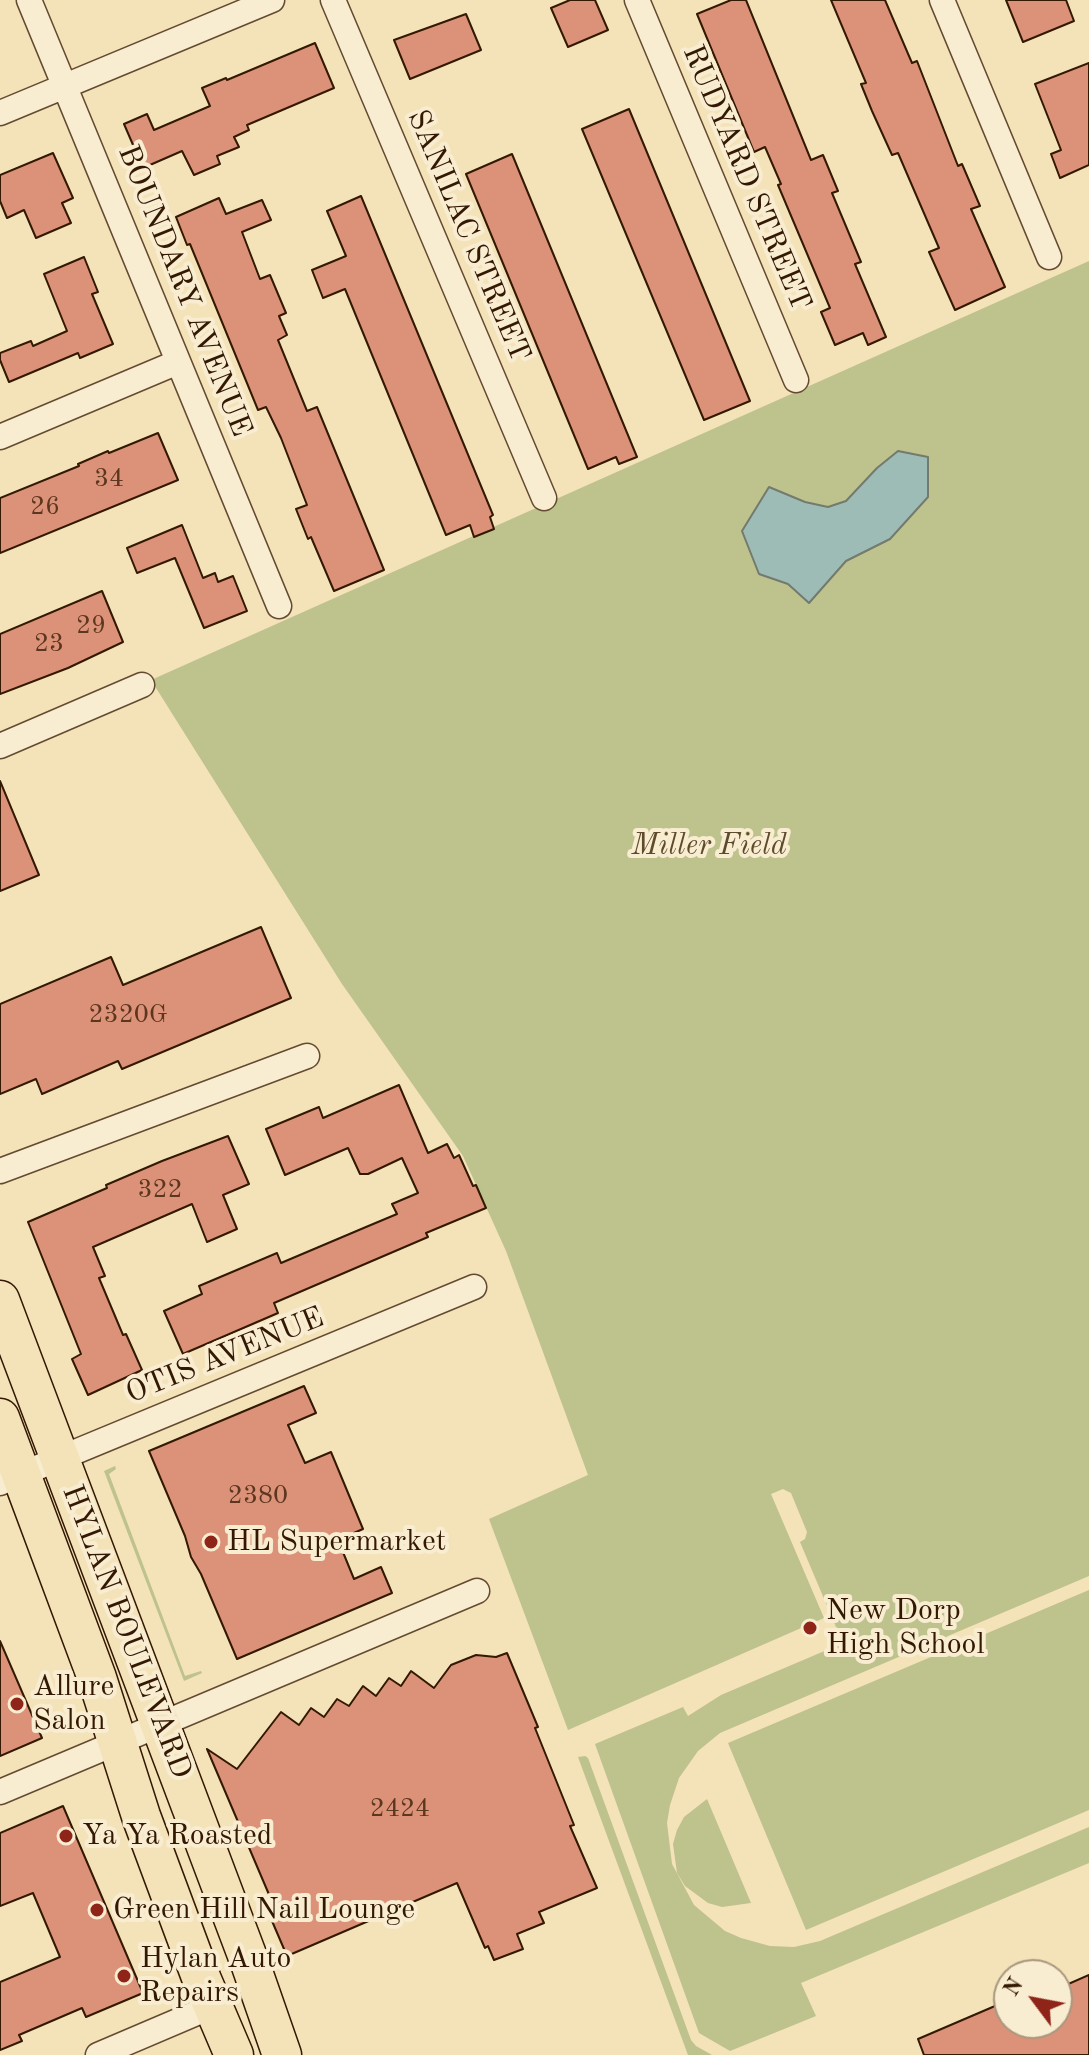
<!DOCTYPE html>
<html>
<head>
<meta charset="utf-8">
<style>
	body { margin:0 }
	#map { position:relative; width:1089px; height:2055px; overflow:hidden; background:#f4e2b8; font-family:"Old Standard TT",serif }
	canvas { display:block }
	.north { position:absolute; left:993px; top:1959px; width:80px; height:80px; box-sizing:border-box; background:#f8ecd1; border:2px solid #a9977e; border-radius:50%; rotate:302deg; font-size:22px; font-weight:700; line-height:32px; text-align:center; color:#331802 }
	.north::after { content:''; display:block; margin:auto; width:28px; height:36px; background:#8f2418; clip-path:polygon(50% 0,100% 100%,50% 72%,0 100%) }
</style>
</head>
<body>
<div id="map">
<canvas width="1089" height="2055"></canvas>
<div class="north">N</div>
</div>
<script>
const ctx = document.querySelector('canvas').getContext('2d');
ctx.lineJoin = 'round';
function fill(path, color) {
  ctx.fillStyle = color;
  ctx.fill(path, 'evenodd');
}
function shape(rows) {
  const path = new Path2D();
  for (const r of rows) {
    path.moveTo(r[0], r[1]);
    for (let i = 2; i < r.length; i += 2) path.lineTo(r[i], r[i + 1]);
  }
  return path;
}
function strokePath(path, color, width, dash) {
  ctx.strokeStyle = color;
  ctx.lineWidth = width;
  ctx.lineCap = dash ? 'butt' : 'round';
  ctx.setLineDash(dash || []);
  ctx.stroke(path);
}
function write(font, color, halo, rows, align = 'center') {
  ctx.font = font + ' "Old Standard TT",serif';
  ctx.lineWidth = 8;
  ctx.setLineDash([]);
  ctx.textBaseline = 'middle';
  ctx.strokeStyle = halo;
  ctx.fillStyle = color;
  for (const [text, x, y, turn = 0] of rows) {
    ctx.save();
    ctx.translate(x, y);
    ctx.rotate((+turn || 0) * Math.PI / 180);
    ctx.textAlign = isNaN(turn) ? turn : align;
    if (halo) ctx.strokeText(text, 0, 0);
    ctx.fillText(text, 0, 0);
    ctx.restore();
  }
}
const green = shape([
	[1089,261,1089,1576,720,1733,698,1751,679,1778,670,1805,667,1823,672,1864,694,1905,725,1931,741,1938,770,1946,794,1947,820,1941,1089,1827,1089,1863,801,1983,816,2016,730,2051,699,2033,595,1744,683,1707,688,1716,721,1695,848,1641,844,1631,836,1627,800,1542,805,1539,807,1532,791,1493,783,1489,771,1494,824,1618,568,1730,489,1519,588,1475,506,1251,463,1156,342,984,151,680],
	[115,1466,116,1469,109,1474,185,1676,201,1671,202,1673,184,1681,104,1471],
	[1089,1590,1089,1810,806,1930,728,1743],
	[585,1756,588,1758,691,2040,696,2046,712,2055,688,2055,578,1757],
	[707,1799,751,1903,722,1907,708,1903,685,1886,677,1873,673,1844,677,1830,684,1817]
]);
const water = shape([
	[898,451,928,457,928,497,890,539,846,561,809,603,788,584,759,574,742,531,769,487,805,502,828,507,846,501,877,468,898,451]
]);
const building = shape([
	[570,0,595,0,608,30,568,47,551,8,570,0],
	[731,0,746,0,811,160,823,155,838,191,832,193,861,262,855,264,886,337,868,345,863,333,835,345,821,312,830,308,778,185,781,184,765,147,754,152,697,14,731,0],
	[831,0,885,0,912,63,917,61,958,166,962,164,980,206,971,209,1005,287,955,310,929,252,939,248,898,153,892,155,872,111,861,84,866,83,831,0],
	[1006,0,1066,0,1074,21,1023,42,1006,0],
	[466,14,481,50,410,79,394,40,466,14],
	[315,43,334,88,247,125,249,130,234,137,239,147,217,156,220,164,194,175,182,151,143,168,124,124,147,114,154,130,210,106,202,88,226,78,227,80,315,43],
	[1089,63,1089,165,1060,178,1051,154,1061,150,1035,84,1089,63],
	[629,109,750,401,704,420,582,129,629,109],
	[53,153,73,198,62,203,71,223,36,238,24,210,7,218,0,201,0,175,53,153],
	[512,154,637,457,619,464,616,457,588,469,466,174,512,154],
	[361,196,493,515,490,517,494,529,474,537,470,525,446,535,345,289,323,298,312,270,346,256,327,211,361,196],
	[219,198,226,214,262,200,271,220,242,232,260,279,270,275,286,313,279,316,287,335,278,340,307,411,317,407,384,570,334,591,311,537,308,539,296,509,307,505,281,438,266,407,258,410,190,244,187,245,176,217,219,198],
	[84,257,98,292,92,294,113,344,80,358,78,353,9,382,0,360,0,353,31,341,33,346,67,331,44,274,84,257],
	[158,433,178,480,0,553,0,498,79,466,78,464,108,451,109,453,158,433],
	[182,525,203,578,215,573,218,582,233,576,247,611,204,628,175,558,137,573,127,548,182,525],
	[102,591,123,642,68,668,0,694,0,634,102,591],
	[0,781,39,875,0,891,0,781],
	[261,927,291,998,122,1069,118,1061,42,1094,36,1079,0,1094,0,1004,111,957,123,985,261,927],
	[399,1085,428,1153,447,1144,454,1158,459,1155,473,1186,476,1185,486,1208,426,1233,428,1237,274,1303,278,1313,183,1354,164,1311,202,1294,199,1286,277,1253,281,1263,366,1227,397,1214,392,1204,418,1193,402,1158,368,1174,360,1174,348,1148,285,1175,266,1129,319,1107,323,1118,399,1085],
	[228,1136,249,1184,223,1195,237,1229,207,1242,192,1204,93,1247,105,1276,99,1278,123,1335,126,1334,142,1370,88,1395,72,1359,81,1354,28,1222,107,1188,106,1185,162,1161,228,1136],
	[304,1386,316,1413,288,1425,305,1463,331,1452,363,1529,338,1540,354,1579,381,1567,392,1593,237,1659,201,1574,191,1557,185,1536,149,1451,304,1386],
	[0,1641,42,1738,0,1756,0,1641],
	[507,1653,538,1727,535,1728,574,1825,570,1826,597,1888,539,1912,544,1923,517,1934,523,1949,494,1960,488,1946,485,1948,457,1883,287,1956,272,1921,279,1918,207,1749,237,1769,281,1712,299,1725,311,1708,324,1717,337,1699,349,1706,363,1686,376,1696,389,1678,401,1686,411,1671,434,1688,451,1665,476,1655,496,1657,507,1653],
	[63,1806,143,1993,86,2017,82,2008,19,2035,22,2041,0,2050,0,1982,60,1957,33,1893,0,1906,0,1833,63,1806],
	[1089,1975,1089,2055,924,2055,918,2039,1009,2000,1009,2023,1057,2023,1057,1989,1089,1975]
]);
const street = shape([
	[29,0,279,606],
	[333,0,544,498],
	[637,0,796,380],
	[942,0,1049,257],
	[0,113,272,0],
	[0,437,178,362],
	[0,746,142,685],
	[0,1171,307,1056],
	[0,1483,474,1287],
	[0,1792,477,1591],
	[98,2055,213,2006]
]);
const primary = shape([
	[0,1300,250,1963,282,2055],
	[0,1418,97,1678,141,1816,202,1980,234,2055]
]);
const markers = [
	[211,1542,8,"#8f2418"],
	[810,1628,8,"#8f2418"],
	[17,1704,8,"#8f2418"],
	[66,1836,8,"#8f2418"],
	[97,1910,8,"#8f2418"],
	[124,1976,8,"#8f2418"]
];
const numberNames = [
	["34",109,479],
	["26",45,507],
	["29",91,626],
	["23",49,644],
	["2320G",128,1015],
	["322",160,1190],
	["2380",258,1496],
	["2424",400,1809]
];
const streetNames = [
	["RUDYARD STREET",746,178,67],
	["SANILAC STREET",468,236,67],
	["BOUNDARY AVENUE",184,291,68],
	["OTIS AVENUE",225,1356,-22],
	["HYLAN BOULEVARD",126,1632,69]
];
const parkNames = [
	["Miller Field",709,846]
];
const poiNames = [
	["HL Supermarket",227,1542],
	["New Dorp",826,1611],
	["High School",826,1645],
	["Allure",33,1687],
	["Salon",33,1721],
	["Ya Ya Roasted",82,1836],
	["Green Hill Nail Lounge",113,1910],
	["Hylan Auto",140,1959],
	["Repairs",140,1993]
];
fill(green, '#bec28d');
fill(water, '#9ebcb6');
strokePath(water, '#737a6e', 2);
fill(building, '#db9278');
strokePath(building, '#331802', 2);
strokePath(street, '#634a30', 27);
strokePath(primary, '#331802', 41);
strokePath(street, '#f8ecd1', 24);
strokePath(primary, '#f4e2b8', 38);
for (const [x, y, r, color] of markers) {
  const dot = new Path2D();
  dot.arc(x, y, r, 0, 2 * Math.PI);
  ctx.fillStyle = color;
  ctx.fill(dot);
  strokePath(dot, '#f8ecd1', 3);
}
write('26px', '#5d3620', null, numberNames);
write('30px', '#331802', '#f8ecd1', streetNames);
write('italic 30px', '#5d4b2c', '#f8ecd1', parkNames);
write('30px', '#331802', '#f8ecd1', poiNames, 'left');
</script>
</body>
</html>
